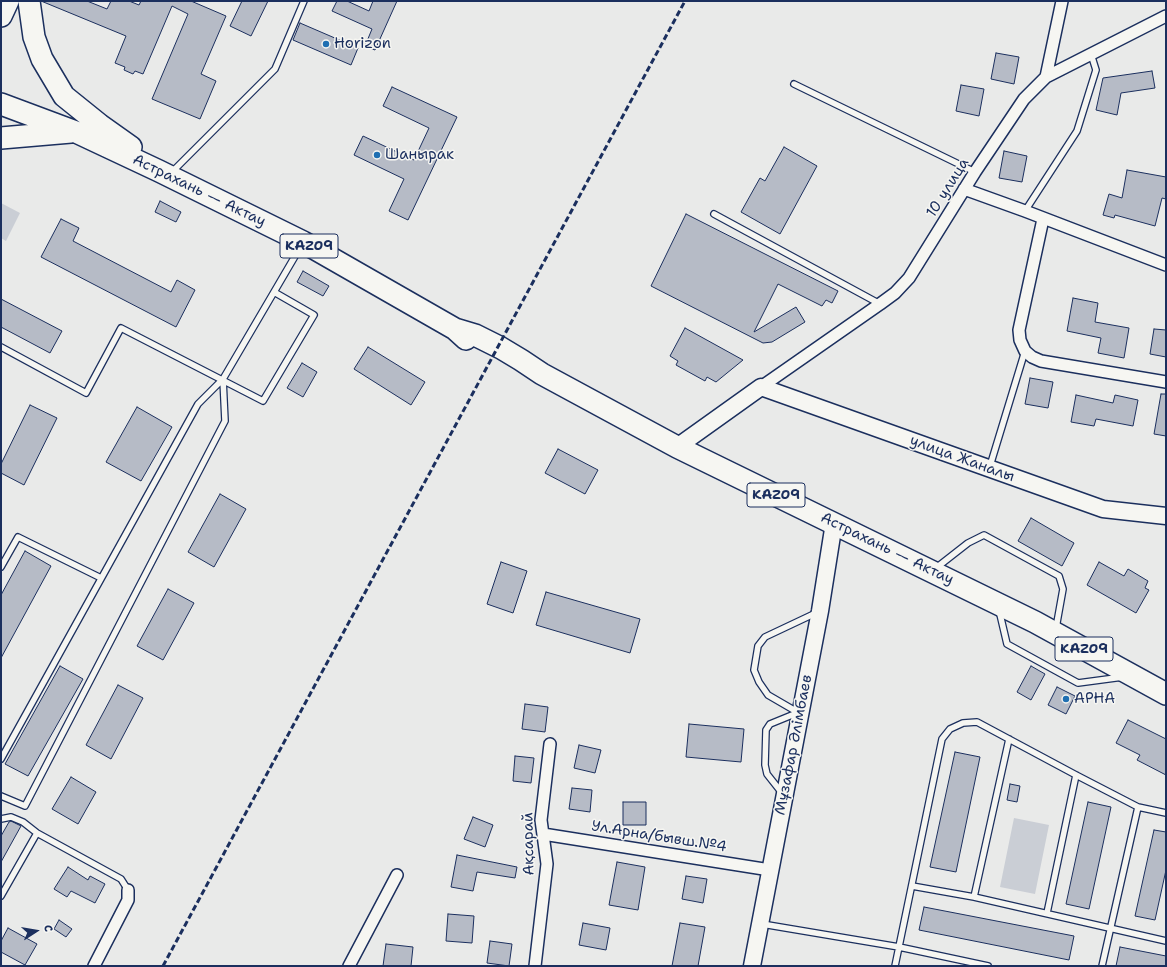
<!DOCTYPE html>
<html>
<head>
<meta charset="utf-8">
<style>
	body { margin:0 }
	#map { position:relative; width:1167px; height:967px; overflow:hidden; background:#e9eae9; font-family:"Shantell Sans",sans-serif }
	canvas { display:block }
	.frame { position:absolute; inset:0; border:2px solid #1b2f5e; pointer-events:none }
	.north { position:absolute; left:16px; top:911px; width:40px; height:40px; -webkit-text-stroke:3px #f6f6f2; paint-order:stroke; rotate:78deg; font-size:11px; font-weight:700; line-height:16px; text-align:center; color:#1b2f5e }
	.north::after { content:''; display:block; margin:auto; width:14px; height:18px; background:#1b2f5e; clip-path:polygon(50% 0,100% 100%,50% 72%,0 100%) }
</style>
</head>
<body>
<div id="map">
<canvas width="1167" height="967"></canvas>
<div class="frame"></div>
<div class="north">С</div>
</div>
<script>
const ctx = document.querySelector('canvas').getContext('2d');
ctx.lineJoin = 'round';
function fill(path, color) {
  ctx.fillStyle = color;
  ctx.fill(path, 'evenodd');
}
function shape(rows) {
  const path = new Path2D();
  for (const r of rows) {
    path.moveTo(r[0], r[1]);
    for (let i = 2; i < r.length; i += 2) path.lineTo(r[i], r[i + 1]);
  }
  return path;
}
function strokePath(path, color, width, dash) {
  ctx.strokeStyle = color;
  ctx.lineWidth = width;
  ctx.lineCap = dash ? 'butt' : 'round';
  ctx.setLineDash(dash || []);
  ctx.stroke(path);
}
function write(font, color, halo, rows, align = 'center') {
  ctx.font = font + ' "Shantell Sans",sans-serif';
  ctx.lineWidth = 3;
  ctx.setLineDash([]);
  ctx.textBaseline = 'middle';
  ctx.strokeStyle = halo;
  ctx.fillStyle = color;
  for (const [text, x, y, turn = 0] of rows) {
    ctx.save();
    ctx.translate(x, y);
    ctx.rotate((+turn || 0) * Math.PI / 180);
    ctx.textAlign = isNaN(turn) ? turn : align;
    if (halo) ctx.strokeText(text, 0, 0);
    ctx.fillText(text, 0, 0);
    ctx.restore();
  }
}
const green = shape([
	[1,203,20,213,6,241,1,238],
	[1014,818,1049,825,1035,894,1000,887]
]);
const building = shape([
	[41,1,87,1,107,9,111,1,129,1,139,5,141,1,191,1,226,16,201,74,216,81,200,119,152,99,188,14,172,6,143,74,135,71,133,74,124,70,125,67,115,63,126,36,41,1],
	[242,1,268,1,251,36,230,26,242,1],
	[337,1,347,1,369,11,373,1,397,1,375,50,365,46,372,29,332,11,337,1],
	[300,23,358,48,351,65,293,40,300,23],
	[996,53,1019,57,1014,84,991,79,996,53],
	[1152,71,1155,88,1121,93,1117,115,1096,110,1103,78,1152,71],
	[961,85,984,89,979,116,956,111,961,85],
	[392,87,457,117,408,220,389,211,404,179,354,155,363,136,414,160,429,128,383,106,392,87],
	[784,147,817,166,780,234,741,212,760,178,765,181,784,147],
	[1004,151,1027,156,1022,182,999,178,1004,151],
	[1127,170,1166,177,1166,199,1162,198,1155,226,1115,215,1114,218,1103,215,1109,194,1122,198,1127,170],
	[160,201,181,212,176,222,155,212,160,201],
	[686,214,838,291,832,303,826,300,822,306,778,284,754,332,796,307,805,322,772,342,763,343,651,286,686,214],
	[61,219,79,228,73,241,171,292,177,280,195,290,176,327,41,257,61,219],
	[303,271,329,286,323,296,297,282,303,271],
	[1073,298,1098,303,1095,322,1129,328,1124,358,1098,353,1101,338,1067,331,1073,298],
	[1,299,62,331,50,353,1,327,1,299],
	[685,328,743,360,716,382,707,377,705,381,676,365,678,361,670,356,685,328],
	[1154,329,1166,330,1166,357,1150,354,1154,329],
	[368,347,425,382,411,405,354,369,368,347],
	[302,363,317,372,303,397,287,388,302,363],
	[1030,378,1053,382,1048,408,1025,404,1030,378],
	[1161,394,1166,394,1166,436,1154,434,1161,394],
	[1076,395,1113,403,1115,395,1138,400,1133,426,1096,419,1094,426,1071,422,1076,395],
	[30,405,57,418,24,485,1,473,1,464,30,405],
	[137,407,172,427,141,481,106,462,137,407],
	[558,449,598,470,585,494,545,473,558,449],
	[220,494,246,509,214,567,188,552,220,494],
	[1031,518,1074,543,1062,566,1018,541,1031,518],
	[25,551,51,566,1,658,1,595,25,551],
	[501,562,527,571,513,613,487,604,501,562],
	[1099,562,1124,576,1128,569,1148,581,1145,588,1149,590,1136,613,1087,585,1099,562],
	[168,589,194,603,163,660,137,646,168,589],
	[546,592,640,619,630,653,536,625,546,592],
	[60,666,83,679,28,776,5,764,60,666],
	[1031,666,1045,674,1031,700,1017,692,1031,666],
	[118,685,143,698,111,759,86,745,118,685],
	[1057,687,1075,696,1066,714,1048,705,1057,687],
	[525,704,548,707,545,732,522,729,525,704],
	[1128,720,1166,739,1166,775,1137,760,1140,755,1116,743,1128,720],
	[689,724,744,729,741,762,686,757,689,724],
	[579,745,601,750,595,773,574,768,579,745],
	[955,752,980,757,956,872,930,867,955,752],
	[515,756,534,758,531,783,513,781,515,756],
	[71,777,96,792,78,824,52,809,71,777],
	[1010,784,1020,786,1017,802,1007,800,1010,784],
	[572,788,592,790,590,812,569,809,572,788],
	[623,802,646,802,646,825,623,825,623,802],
	[1088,802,1111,807,1089,909,1066,904,1088,802],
	[473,817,493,825,485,847,464,839,473,817],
	[11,821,21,826,1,862,1,836,9,822,11,821],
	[1154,830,1166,832,1166,870,1155,920,1135,916,1154,830],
	[457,855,517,867,515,878,477,872,473,891,451,887,457,855],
	[617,862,645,867,638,910,609,905,617,862],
	[68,867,88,880,90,876,105,884,95,903,71,891,67,897,54,889,68,867],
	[686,876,707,879,703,903,682,899,686,876],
	[924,907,1074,936,1069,960,919,930,924,907],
	[448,914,474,916,472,943,446,941,448,914],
	[59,920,72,929,66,937,54,929,59,920],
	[583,923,610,928,606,950,579,945,583,923],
	[680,923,705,927,698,966,672,966,680,923],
	[8,928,37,944,25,965,1,952,1,941,8,928],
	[490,941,512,944,509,966,487,963,490,941],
	[386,944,413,947,411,966,383,966,386,944],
	[1120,947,1166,956,1166,966,1116,966,1120,947]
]);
const lane = shape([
	[794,84,975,172],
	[171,173,275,69,304,1],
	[1025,211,1077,131,1096,70,1091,54],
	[714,214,880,304],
	[1,347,86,393,121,328,263,401,314,315,274,292],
	[990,466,1025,351],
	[1,567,18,537,101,578],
	[936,568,968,543,984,535,1059,576,1063,589,1056,628],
	[999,610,1007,644,1078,683,1123,677],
	[799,713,768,695,759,682,754,670,758,646,765,637,818,612],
	[1,759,198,404,223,379,301,246],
	[782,793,767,774,765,765,766,730,770,724,797,713],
	[1,796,25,806,225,421,223,379],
	[1138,807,1166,813],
	[1,819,11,817,23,822,37,833,121,879,128,890],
	[912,886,974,897,1166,941],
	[1,896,37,833],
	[974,897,1009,739],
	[1047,913,1076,775],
	[762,924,899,947,988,966],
	[895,966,942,739,950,729,963,723,977,722,1076,775,1138,807,1102,966]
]);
const street = shape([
	[1046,77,1062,1],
	[964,189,1025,211,1166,265],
	[1043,219,1019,330,1020,340,1025,351,1032,357,1041,361,1166,382],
	[761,387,880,304,895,293,909,278,975,172,1024,99,1046,77,1166,16],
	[543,834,770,870],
	[94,966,128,900,128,890],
	[349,966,397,875],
	[535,966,547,864,541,820,550,744]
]);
const secondary = shape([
	[677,447,761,387,1103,509,1166,516],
	[752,966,820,611,834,523]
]);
const highway = shape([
	[29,1,34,37,42,59,64,96,100,125,131,147],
	[1,16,8,1],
	[1,104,76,132,159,171,303,242,455,329,466,339],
	[1,138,71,132],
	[455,329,475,335,501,348,521,360,542,374,677,447,1035,622,1166,694]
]);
const rail = shape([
	[163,966,685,1]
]);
const markers = [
	[326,44,4,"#1f6fb2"],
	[377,155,4,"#1f6fb2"],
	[1066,699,4,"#1f6fb2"]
];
const shields = [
	[309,246,58],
	[776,495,58],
	[1084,649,58]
];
const shieldNames = [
	["KAZ09",309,246],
	["KAZ09",776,495],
	["KAZ09",1084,649]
];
const poiNames = [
	["Horizon",334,44],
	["Шанырак",385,155],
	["АРНА",1074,699]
];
const streetNames = [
	["10 улица",948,188,-58],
	["Астрахань — Актау",199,191,26],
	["улица Жаналы",962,459,20],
	["Астрахань — Актау",887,549,26],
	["Мұзафар Әлімбаев",794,745,-79],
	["Ул.Арна/бывш.№4",659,837,9],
	["Ақсарай",529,844,-91]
];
fill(green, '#caced5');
fill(building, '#b6bbc6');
strokePath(building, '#1b2f5e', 1);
strokePath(lane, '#1b2f5e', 8);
strokePath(street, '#1b2f5e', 14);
strokePath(secondary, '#1b2f5e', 19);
strokePath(highway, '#1b2f5e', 24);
strokePath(lane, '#f6f6f2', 5.5);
strokePath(street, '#f6f6f2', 11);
strokePath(secondary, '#f6f6f2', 16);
strokePath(highway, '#f6f6f2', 21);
strokePath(rail, '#1b2f5e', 3, [6, 3]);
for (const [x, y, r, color] of markers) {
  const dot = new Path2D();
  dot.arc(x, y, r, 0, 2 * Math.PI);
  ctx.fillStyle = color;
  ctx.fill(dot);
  strokePath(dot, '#f6f6f2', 1.5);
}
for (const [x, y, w] of shields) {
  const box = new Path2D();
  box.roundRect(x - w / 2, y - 12, w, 24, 3);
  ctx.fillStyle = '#f6f6f2';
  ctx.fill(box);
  strokePath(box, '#1b2f5e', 1);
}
write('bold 14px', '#1b2f5e', null, shieldNames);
write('15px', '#1b2f5e', '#f6f6f2', poiNames, 'left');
write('15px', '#1b2f5e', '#f6f6f2', streetNames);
</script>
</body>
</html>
